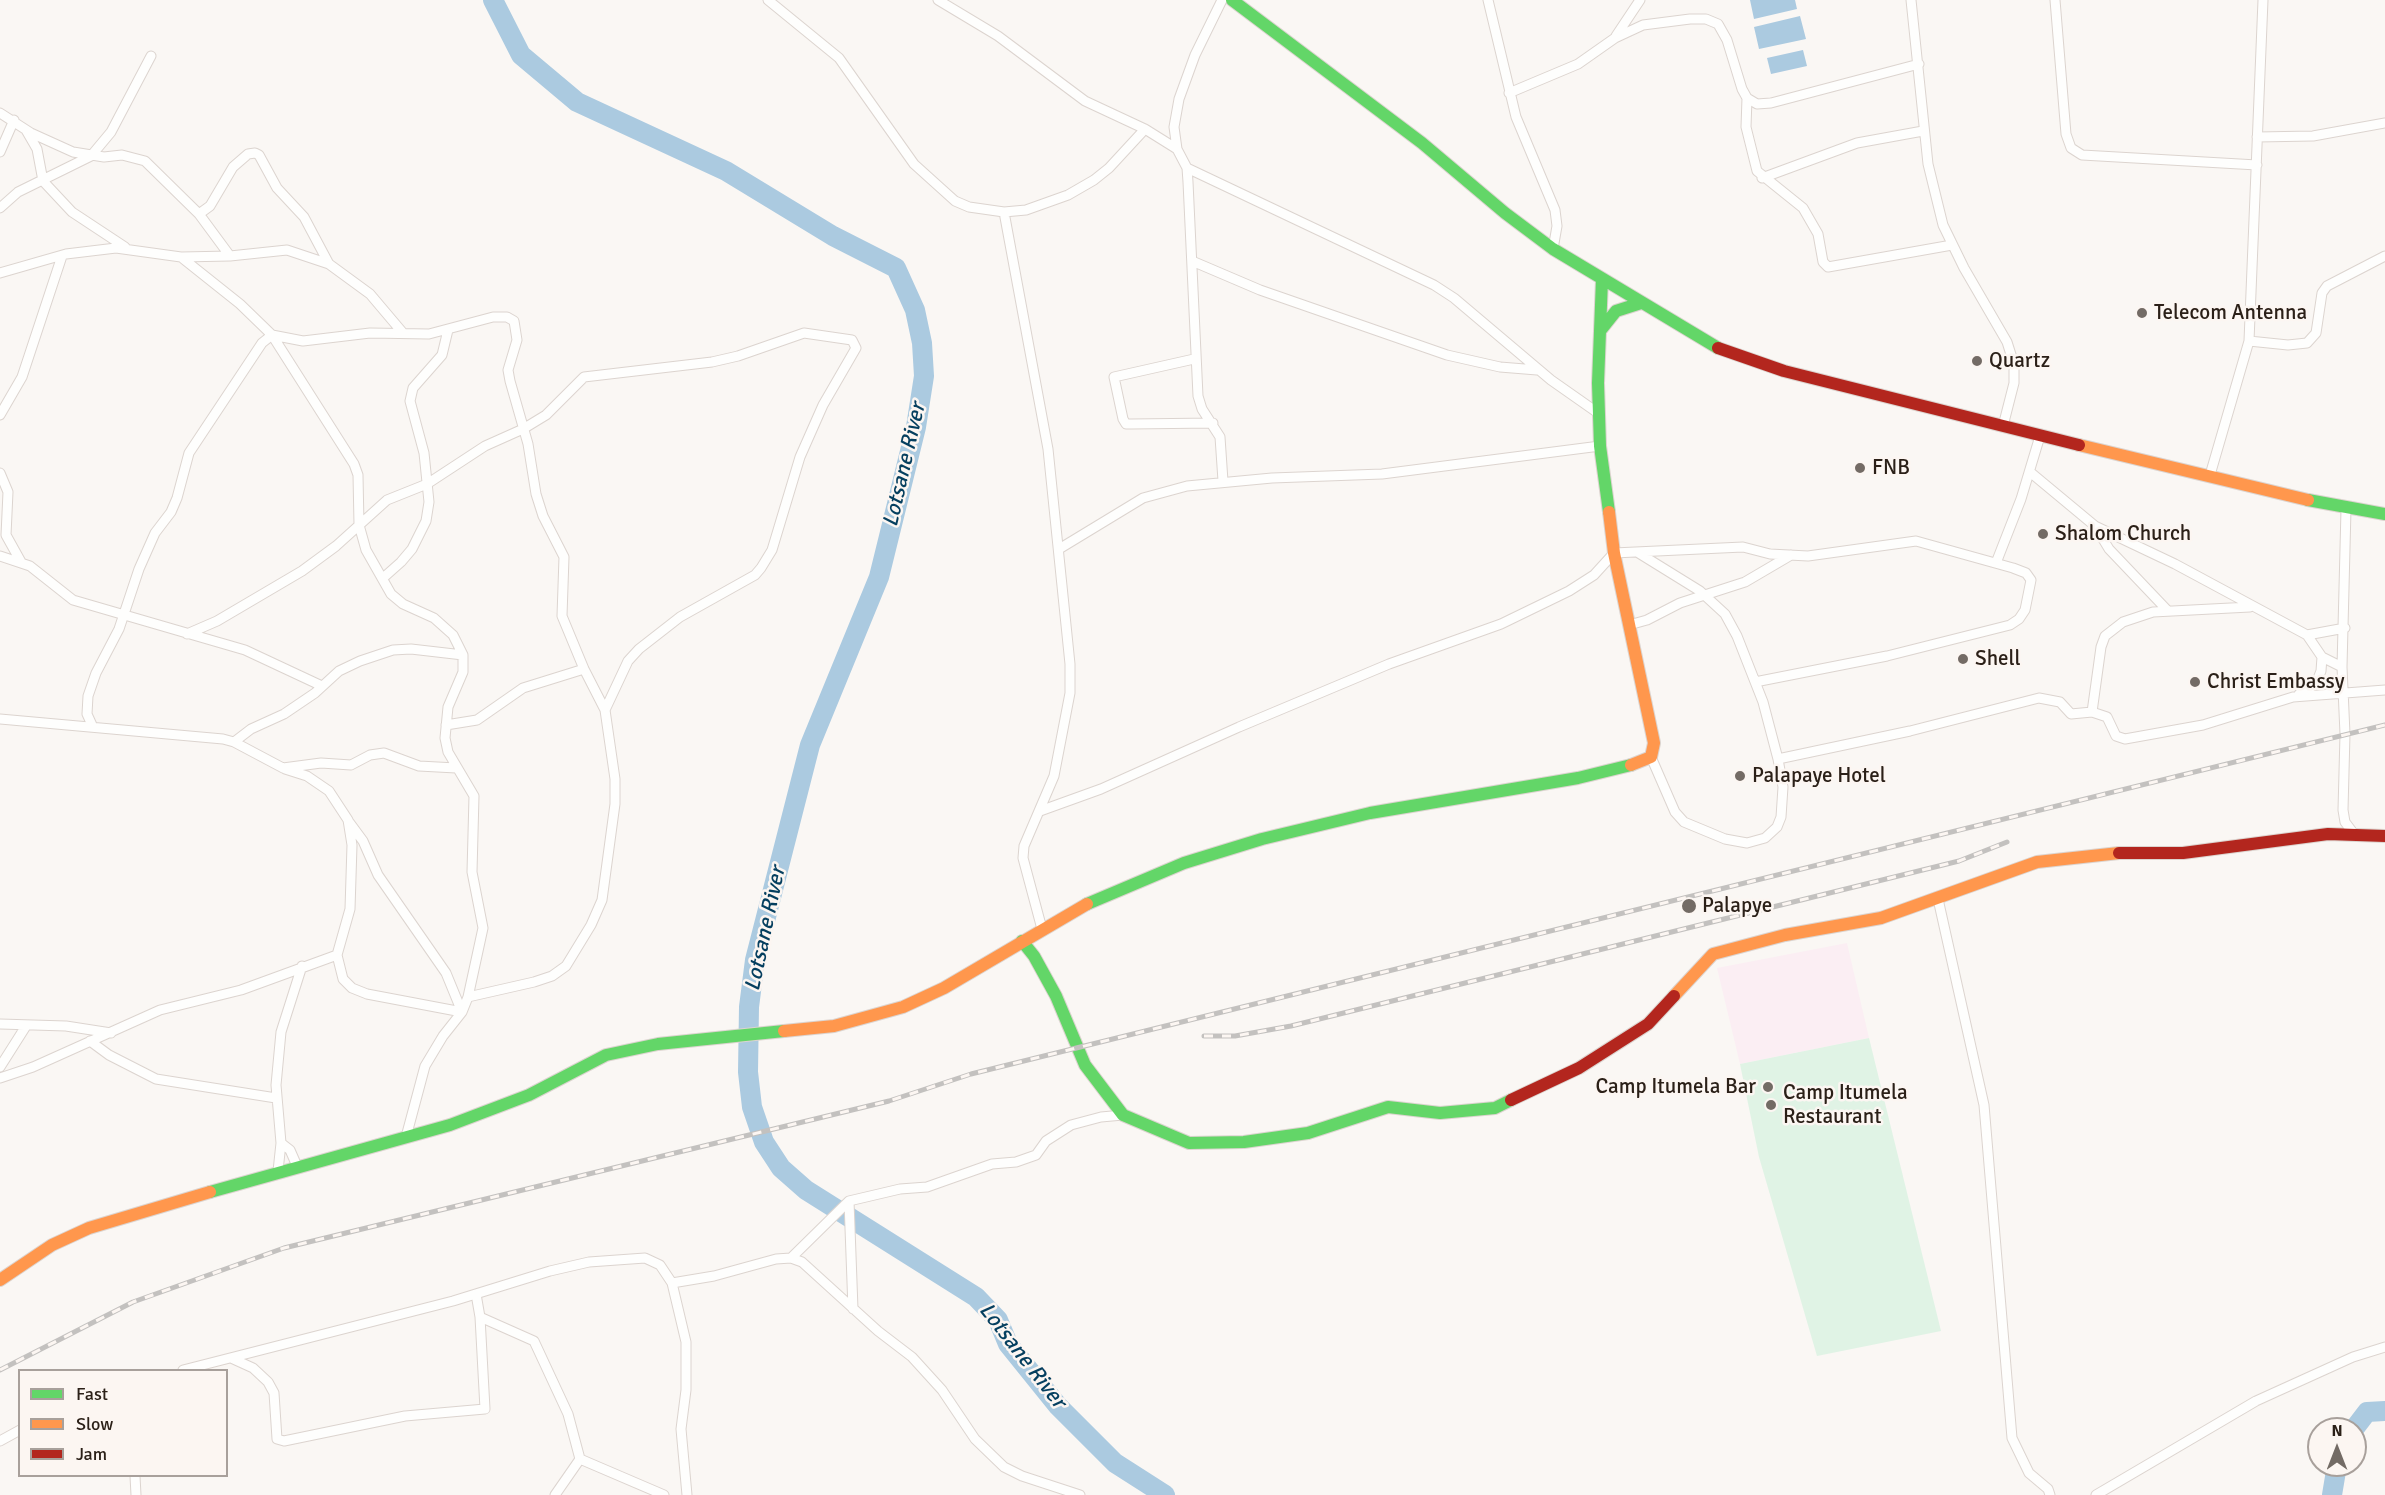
<!DOCTYPE html>
<html>
<head>
<meta charset="utf-8">
<style>
	body { margin:0 }
	#map { position:relative; width:2385px; height:1495px; overflow:hidden; background:#faf7f4; font-family:Signika,sans-serif }
	canvas { display:block }
	.legend { position:absolute; left:18px; top:1369px; width:210px; height:108px; box-sizing:border-box; background:#fcf6f2; border:2px solid #a8a09b; margin:0; padding:8px 10px; list-style:none; font-size:18px; color:#2b2018 }
	.legend li { display:flex; align-items:center; gap:12px; height:30px }
	.legend b { width:30px; border:2px solid #a8a09b }
	.north { position:absolute; left:2307px; top:1417px; width:60px; height:60px; box-sizing:border-box; background:#fcf6f2; border:2px solid #a8a09b; border-radius:50%; rotate:0deg; font-size:16px; font-weight:700; line-height:24px; text-align:center; color:#2b2018 }
	.north::after { content:''; display:block; margin:auto; width:21px; height:27px; background:#736b65; clip-path:polygon(50% 0,100% 100%,50% 72%,0 100%) }
</style>
</head>
<body>
<div id="map">
<canvas width="2385" height="1495"></canvas>
<ul class="legend">
<li><b style="height:8px;background:#63d668"></b>Fast</li>
<li><b style="height:8px;background:#ff974d"></b>Slow</li>
<li><b style="height:8px;background:#b3261e"></b>Jam</li>
</ul>
<div class="north">N</div>
</div>
<script>
const ctx = document.querySelector('canvas').getContext('2d');
ctx.lineJoin = 'round';
function fill(path, color) {
  ctx.fillStyle = color;
  ctx.fill(path, 'evenodd');
}
function shape(rows) {
  const path = new Path2D();
  for (const r of rows) {
    path.moveTo(r[0], r[1]);
    for (let i = 2; i < r.length; i += 2) path.lineTo(r[i], r[i + 1]);
  }
  return path;
}
function strokePath(path, color, width, dash) {
  ctx.strokeStyle = color;
  ctx.lineWidth = width;
  ctx.lineCap = dash ? 'butt' : 'round';
  ctx.setLineDash(dash || []);
  ctx.stroke(path);
}
function write(font, color, halo, rows, align = 'center') {
  ctx.font = font + ' Signika,sans-serif';
  ctx.lineWidth = 5;
  ctx.setLineDash([]);
  ctx.textBaseline = 'middle';
  ctx.strokeStyle = halo;
  ctx.fillStyle = color;
  for (const [text, x, y, turn = 0] of rows) {
    ctx.save();
    ctx.translate(x, y);
    ctx.rotate((+turn || 0) * Math.PI / 180);
    ctx.textAlign = isNaN(turn) ? turn : align;
    if (halo) ctx.strokeText(text, 0, 0);
    ctx.fillText(text, 0, 0);
    ctx.restore();
  }
}
const industrial = shape([
	[1847,943,1869,1038,1740,1064,1717,968]
]);
const green = shape([
	[1869,1038,1941,1331,1817,1356,1759,1157,1740,1064]
]);
const water = shape([
	[1750,0,1795,0,1797,9,1754,19],
	[1800,16,1806,39,1759,49,1754,27],
	[1803,50,1807,66,1771,74,1767,58]
]);
const river = shape([
	[493,0,521,55,577,102,726,171,833,236,896,268,915,310,922,343,924,376,916,427,879,577,810,745,755,960,749,1007,748,1072,752,1107,764,1142,781,1168,806,1190,976,1297,998,1320,1008,1344,1058,1406,1115,1463,1165,1495],
	[2354,1429,2367,1412,2385,1411],
	[2332,1495,2337,1465]
]);
const street = shape([
	[768,0,839,58,914,164,955,201,969,207,1004,212,1026,210,1068,195,1094,180,1109,168,1145,129],
	[938,0,998,36,1085,101,1145,129,1177,149],
	[1222,0,1195,55,1179,99,1174,127,1177,149,1187,168,1188,182,1198,396,1202,409,1220,437,1223,481],
	[1488,0,1516,117,1555,210,1557,226,1553,249],
	[1911,0,1928,164,1943,225,1964,268,2007,342,2014,364,2014,383,2003,426],
	[2055,0,2066,134,2071,148,2082,155,2257,165],
	[1616,36,1640,0],
	[1509,93,1578,64,1615,38,1643,25,1690,19,1706,19,1718,24,1727,40,1742,89,1747,98,1757,104,1771,103,1919,64],
	[1747,98,1746,127,1757,171,1803,208,1818,234,1823,262,1828,267,1952,245],
	[0,113,31,133,73,152,104,157,122,155,145,161,199,214,230,256],
	[26,130,37,149,43,181,72,212,125,247],
	[2257,137,2313,136,2385,123],
	[0,152,14,120],
	[1187,168,1434,285,1454,298,1551,380,1598,413],
	[1762,178,1857,143,1923,131],
	[0,208,18,192,91,156,111,132,151,56],
	[1004,212,1048,449,1070,664,1070,693,1054,776,1024,846,1023,858,1042,929],
	[199,214,210,206,233,167,248,154,255,153,259,155,277,188,304,217,329,264],
	[181,257,240,304,272,335,354,464,358,475,359,525,366,550,391,594,403,604,434,618,453,635,463,655,463,672,448,707,445,738,448,752,474,796,472,872,483,928,468,997,462,1012,443,1036,425,1066,406,1137],
	[1192,261,1260,290,1447,355,1500,367,1537,370],
	[0,273,66,254,116,248,181,257,230,256,287,250,329,264,370,294,403,333],
	[2249,341,2288,345,2307,343,2316,333,2322,293,2327,286,2385,256],
	[1194,359,1114,377,1123,419,1126,424,1131,424,1213,423],
	[0,415,22,377,62,256],
	[2030,472,2095,526,2175,564,2307,635,2345,628],
	[0,473,8,492,6,535,21,562],
	[2210,475,2249,341,2263,0],
	[2346,509,2342,667,2345,734,2343,810,2345,822,2354,834],
	[2095,526,2109,549,2168,611],
	[1059,549,1143,498,1187,486,1272,478,1382,474,1600,446],
	[1637,552,1700,591,1725,614,1737,636,1763,702,1778,759,1783,787,1781,817,1777,827,1765,838,1747,843,1725,839,1684,822,1675,812,1651,757],
	[0,556,30,566,73,600,245,650,322,686],
	[1996,563,2021,499,2040,436],
	[383,578,401,562,412,549,426,521,429,502,424,453,410,401,413,388,442,355,448,330],
	[1629,625,1647,620,1680,603,1745,582,1791,555],
	[187,634,217,621,302,571,336,546,387,500,427,484,485,446,523,429,546,415,584,377,712,362,738,356,804,333,852,340,856,348,823,405,800,457,772,550,761,568,755,575,680,617,639,649,628,661,605,710],
	[2307,635,2322,657,2342,667],
	[2299,694,2307,691,2317,681,2321,671,2322,657],
	[2092,712,2101,647,2105,636,2123,622,2153,612,2250,607],
	[0,719,223,739,234,742,283,768,321,763,351,765,370,755,384,753,419,766,456,768],
	[92,725,87,714,88,696,96,673,119,629,139,569,155,533,171,512,177,498,189,453,262,343,272,335,303,341,370,333,429,334,493,317,507,317,514,321,517,340,508,370,510,381,528,444,536,494,543,516,564,557,562,616,584,669,605,710,615,779,615,804,602,900,591,925,566,966,552,976,534,982,468,997],
	[446,725,477,720,523,688,584,669],
	[234,742,251,729,284,714,315,693,339,671,360,661,393,650,411,649,463,655],
	[1778,759,1910,731,2039,698,2060,702,2071,714,2092,712,2107,717,2116,736,2125,739,2203,725,2293,697,2385,690],
	[285,769,307,776,329,791,348,820,352,845,350,909,337,955,343,979,352,988,367,994,462,1012],
	[1040,811,1101,789,1239,727,1389,664,1501,624,1569,591,1594,575,1614,553,1743,547,1770,554,1808,556,1916,541,2013,568,2026,573,2031,580,2025,610,2019,619,2010,625,1887,656,1755,682],
	[349,822,363,841,378,875,446,973,462,1012],
	[1938,899,1984,1105,2012,1438,2029,1473,2048,1489,2050,1495],
	[0,1024,66,1026,111,1033],
	[90,1041,109,1055,156,1079,276,1098],
	[0,1067,26,1026],
	[0,1078,33,1067,160,1010,241,990,337,955],
	[281,1143,290,1150,297,1166],
	[278,1171,281,1143,276,1085,281,1032,302,966],
	[849,1201,853,1309],
	[791,1258,849,1201,900,1189,927,1187,992,1164,1016,1162,1036,1155,1046,1141,1071,1125,1101,1117,1123,1115],
	[672,1283,714,1276,776,1259,791,1258,802,1262,878,1331,912,1357,942,1390,975,1439,1004,1467,1022,1476,1080,1495],
	[480,1317,534,1341,568,1414,580,1459,664,1495],
	[231,1358,253,1368,268,1382,274,1393,277,1439,284,1441,405,1416,485,1409,480,1317,476,1294],
	[183,1370,453,1301,550,1271,589,1262,645,1258,660,1265,672,1283,686,1342,686,1390,681,1429,687,1495],
	[0,1441,20,1430],
	[135,1476,136,1495],
	[555,1495,580,1459],
	[2096,1495,2256,1401,2353,1357,2385,1347]
]);
const fast = shape([
	[1232,0,1422,143,1505,213,1553,249,1718,348],
	[1602,279,1598,383,1600,446,1609,512],
	[1600,331,1616,311,1641,303],
	[2308,500,2385,514],
	[1087,904,1184,863,1262,839,1370,813,1578,778,1631,765],
	[1022,941,1034,956,1056,996,1085,1065,1123,1115,1189,1143,1244,1142,1308,1133,1388,1107,1440,1113,1495,1108,1511,1100],
	[210,1192,450,1125,529,1095,606,1055,658,1044,784,1031]
]);
const slow = shape([
	[2079,445,2308,500],
	[1609,512,1614,553,1654,743,1651,757,1631,765],
	[1674,996,1713,954,1785,935,1881,918,2037,862,2119,853],
	[784,1031,834,1026,903,1007,944,988,1087,904],
	[0,1280,52,1245,89,1228,210,1192]
]);
const jam = shape([
	[1718,348,1784,371,2079,445],
	[2119,853,2183,853,2328,834,2385,836],
	[1511,1100,1579,1068,1648,1024,1674,996]
]);
const rail = shape([
	[1204,1036,1235,1036,1291,1026,1959,861,2007,842],
	[0,1370,133,1302,284,1248,889,1101,971,1074,2385,725]
]);
const markers = [
	[2142,313,6,"#736b65"],
	[1977,361,6,"#736b65"],
	[1860,468,6,"#736b65"],
	[2043,534,6,"#736b65"],
	[1963,659,6,"#736b65"],
	[2195,682,6,"#736b65"],
	[1740,776,6,"#736b65"],
	[1689,906,8,"#736b65"],
	[1768,1087,6,"#736b65"],
	[1771,1105,6,"#736b65"]
];
const poiNames = [
	["Telecom Antenna",2154,313],
	["Quartz",1989,361],
	["FNB",1872,468],
	["Shalom Church",2055,534],
	["Shell",1975,659],
	["Christ Embassy",2207,682],
	["Palapaye Hotel",1752,776],
	["Palapye",1702,906],
	["Camp Itumela Bar",1756,1087,"right"],
	["Camp Itumela",1783,1093],
	["Restaurant",1783,1117]
];
const waterNames = [
	["Lotsane River",905,465,-77],
	["Lotsane River",766,929,-78],
	["Lotsane River",1022,1356,52]
];
fill(industrial, '#fbeef3');
fill(green, '#e0f3e5');
fill(water, '#abcae0');
strokePath(river, '#abcae0', 20);
strokePath(street, '#dcd4cf', 11);
strokePath(fast, '#dcd4cf', 14);
strokePath(slow, '#dcd4cf', 14);
strokePath(jam, '#dcd4cf', 14);
strokePath(street, '#fefefd', 9);
strokePath(fast, '#63d668', 12);
strokePath(slow, '#ff974d', 12);
strokePath(jam, '#b3261e', 12);
strokePath(rail, '#c3c1bf', 5);
strokePath(rail, '#fcf6f2', 3, [9]);
for (const [x, y, r, color] of markers) {
  const dot = new Path2D();
  dot.arc(x, y, r, 0, 2 * Math.PI);
  ctx.fillStyle = color;
  ctx.fill(dot);
  strokePath(dot, '#fcf6f2', 2);
}
write('21px', '#2b2018', '#fcf6f2', poiNames, 'left');
write('italic 22px', '#053f5f', '#fcf6f2', waterNames);
</script>
</body>
</html>
